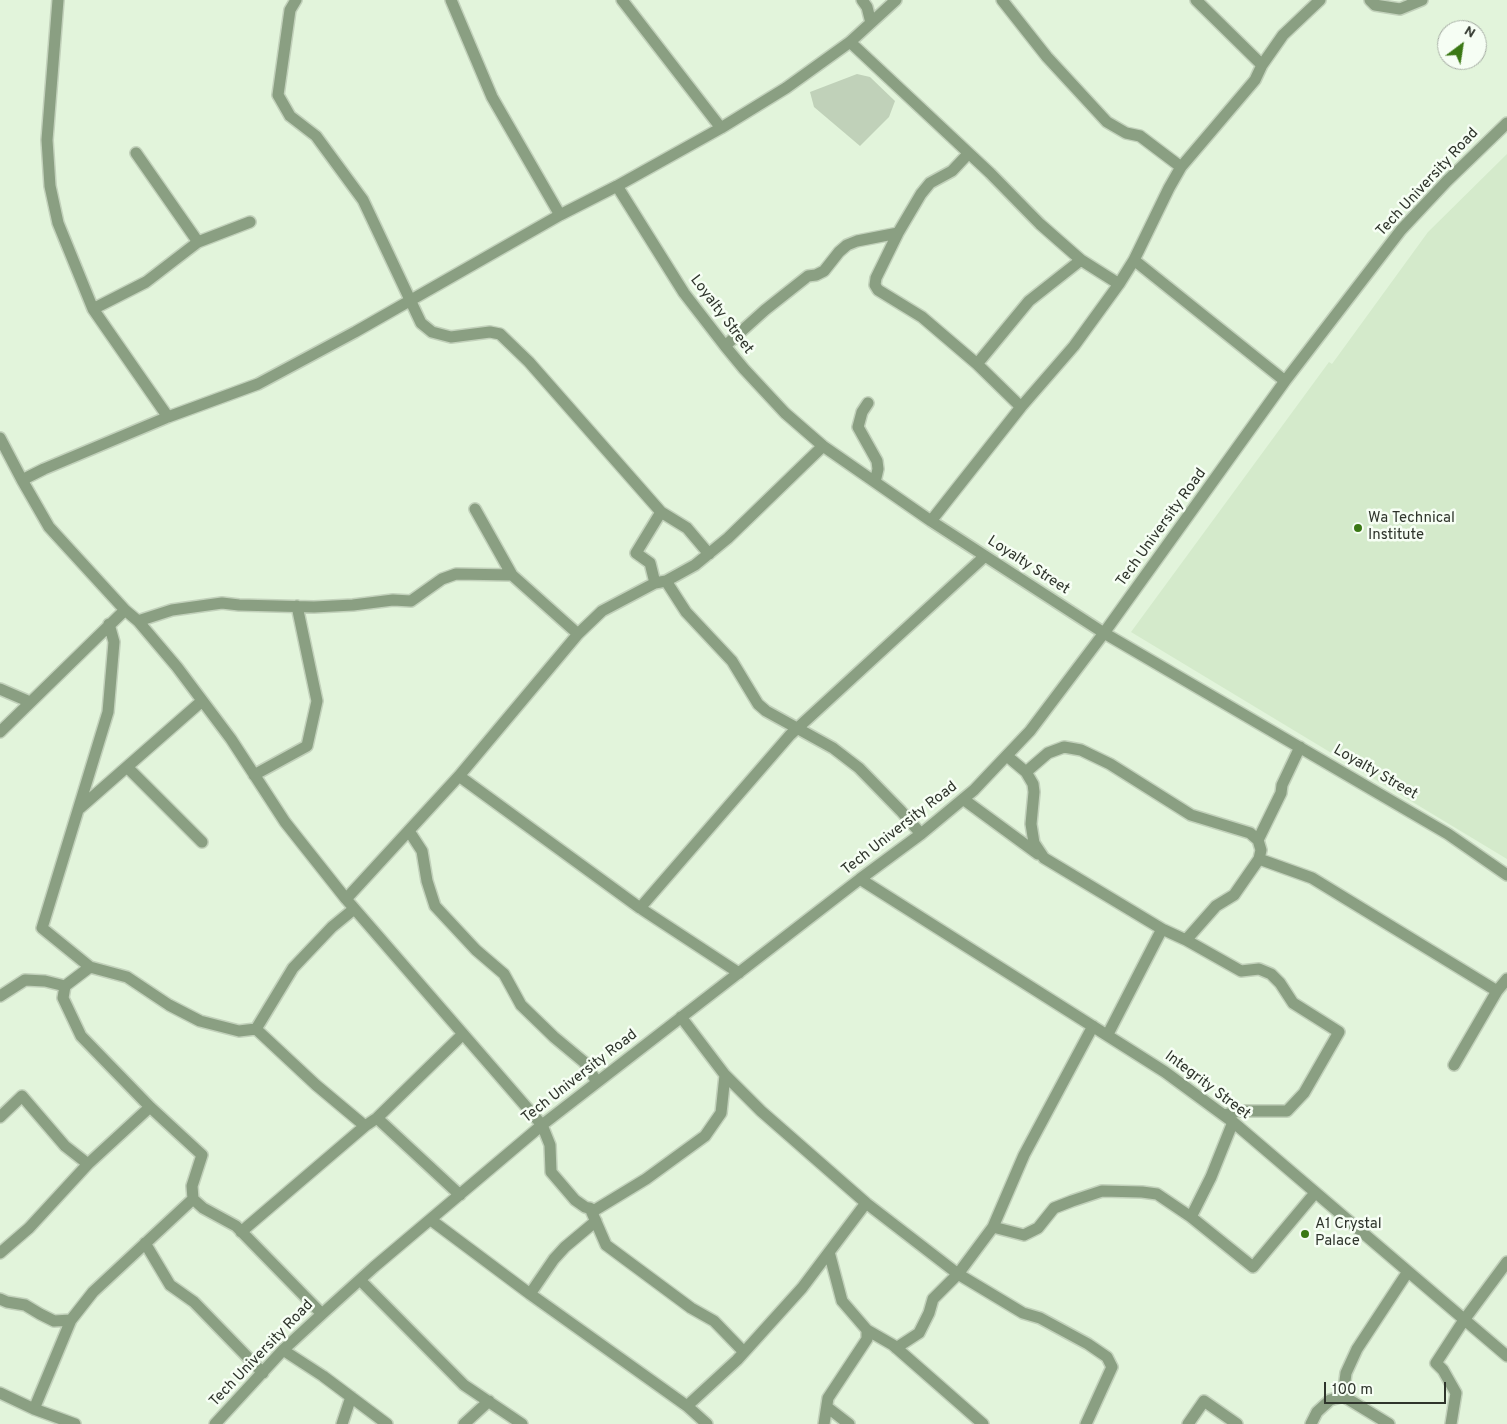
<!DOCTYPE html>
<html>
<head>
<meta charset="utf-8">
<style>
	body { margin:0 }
	#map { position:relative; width:1507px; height:1424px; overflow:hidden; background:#e2f4db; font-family:Overpass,sans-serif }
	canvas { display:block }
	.north { position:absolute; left:1437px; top:20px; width:50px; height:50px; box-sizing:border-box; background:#f6fef4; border:1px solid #a6ada4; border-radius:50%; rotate:31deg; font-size:14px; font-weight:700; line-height:20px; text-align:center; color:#2e342b }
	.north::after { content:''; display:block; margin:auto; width:18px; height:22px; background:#3a7814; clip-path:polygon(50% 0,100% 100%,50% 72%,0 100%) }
	.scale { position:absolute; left:1324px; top:1382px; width:122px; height:22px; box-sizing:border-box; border:2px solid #2e342b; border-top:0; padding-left:6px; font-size:15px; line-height:18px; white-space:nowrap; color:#2e342b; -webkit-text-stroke:4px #f6fef4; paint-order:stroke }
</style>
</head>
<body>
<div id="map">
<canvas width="1507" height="1424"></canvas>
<div class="north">N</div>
<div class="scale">100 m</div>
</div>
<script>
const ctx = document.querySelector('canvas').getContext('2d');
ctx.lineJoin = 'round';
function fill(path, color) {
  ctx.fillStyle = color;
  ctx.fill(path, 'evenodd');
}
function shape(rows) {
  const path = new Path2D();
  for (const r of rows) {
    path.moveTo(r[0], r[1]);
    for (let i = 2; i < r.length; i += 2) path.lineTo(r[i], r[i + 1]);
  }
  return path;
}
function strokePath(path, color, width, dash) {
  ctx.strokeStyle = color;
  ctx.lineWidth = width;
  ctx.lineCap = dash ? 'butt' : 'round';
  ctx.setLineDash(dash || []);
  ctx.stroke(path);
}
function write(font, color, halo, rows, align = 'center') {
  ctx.font = font + ' Overpass,sans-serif';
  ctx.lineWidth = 5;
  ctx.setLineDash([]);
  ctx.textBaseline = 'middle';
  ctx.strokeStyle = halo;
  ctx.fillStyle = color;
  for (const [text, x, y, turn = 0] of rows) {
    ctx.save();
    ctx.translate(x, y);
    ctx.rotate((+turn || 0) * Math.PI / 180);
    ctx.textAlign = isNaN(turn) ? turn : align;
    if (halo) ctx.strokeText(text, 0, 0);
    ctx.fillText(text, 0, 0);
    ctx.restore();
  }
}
const built = shape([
	[1507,154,1507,859,1131,632,1329,362,1332,364,1428,232]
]);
const green = shape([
	[857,74,870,77,895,101,889,117,860,146,814,107,810,92]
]);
const minor = shape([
	[58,0,47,140,50,186,58,223,93,309,168,417],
	[296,0,290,10,278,95,290,116,316,136,363,200,421,323,432,332,451,337,490,332,500,334,529,362,661,512,687,528,709,554],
	[451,0,492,97,560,215],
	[622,0,721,128],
	[862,0,867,7,871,23],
	[1002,0,1047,57,1107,122,1126,133,1140,136,1181,167],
	[1196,0,1262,65],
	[1370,0,1375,5,1400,9,1422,0],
	[850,42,990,173,1040,224,1081,260,1119,284],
	[136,153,198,242],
	[968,154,952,171,930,183,921,194,898,233,876,278,875,285,878,290,922,317,977,364,1021,407],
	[617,186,684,293,725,346,744,369,785,413,823,446,931,521,1104,633,1448,834,1507,875],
	[1134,260,1285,381],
	[93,309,146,282,198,242,250,222],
	[725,346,765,310,808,276,816,275,824,271,839,252,847,245,857,241,898,233],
	[977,364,1029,301,1081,260],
	[868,403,862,412,858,427,877,461,878,469,875,482],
	[0,438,22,480,49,527,125,610,138,621,177,667,231,739,285,822,346,899,542,1125,550,1145,551,1172,575,1200,585,1207,595,1210,646,1179,705,1136,721,1113,725,1075],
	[22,480,44,469,168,417,258,384,355,332,560,215,617,186,721,128,786,88,850,42,896,0],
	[475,509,512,575,578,634],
	[931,521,1021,407,1074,346,1119,284,1134,260,1169,188,1181,167,1255,80,1262,65,1283,35,1320,0],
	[666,581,686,612,732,661,758,704,766,711,833,748,859,768,901,811,921,834],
	[655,583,650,563,636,553,661,512],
	[138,621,172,610,222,603,239,605,314,607,353,605,393,600,411,601,442,579,456,574,512,575],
	[109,624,114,642,108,712,42,928,90,967,127,977,169,1005,200,1021,239,1031,256,1029,316,1085,365,1126,377,1118,463,1034],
	[0,689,30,702],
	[0,732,125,610],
	[1007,756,1026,772,1033,784,1034,792,1031,824,1034,843,1044,858,1162,929,1186,940,1241,971,1259,969,1271,974,1280,983,1293,1003,1339,1032,1304,1093,1287,1111,1240,1111,1224,1115],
	[127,767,202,842],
	[1026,772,1048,753,1064,747,1081,750,1110,764,1191,815,1250,833,1258,840,1261,850,1259,859,1234,895,1216,906,1186,940],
	[254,775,307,746,317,701,297,606],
	[459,776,640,908,739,973],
	[963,799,1038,854],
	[80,808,202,701],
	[409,831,422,851,427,881,435,906,476,950,504,974,521,1005,554,1037,584,1062,597,1082],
	[1258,840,1281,793,1282,785,1300,747],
	[1259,859,1312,878,1497,991],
	[860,879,1165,1072,1233,1122,1507,1356],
	[346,899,459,776,578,634,602,611,655,583,666,581,695,565,728,538,823,446],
	[640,908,790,735,985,556],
	[65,986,63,998,81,1036,150,1107,202,1155,192,1186,193,1199,203,1208,236,1226,322,1314],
	[0,996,25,980,45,981,65,986,90,967],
	[681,1017,725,1075,761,1111,866,1203,958,1274,1023,1313,1040,1318,1088,1344,1107,1357,1112,1367,1086,1424],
	[256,1029,293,968,332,927,354,909],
	[1108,1034,1162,929],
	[1454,1065,1497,991,1507,979],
	[0,1117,22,1096,65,1146,88,1164],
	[377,1118,460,1195],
	[590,1208,606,1245,691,1308,714,1321,744,1352],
	[1191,1217,1211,1177,1233,1122],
	[431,1220,530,1294,687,1406,707,1424],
	[993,1227,1024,1235,1038,1228,1054,1208,1072,1201,1102,1191,1142,1192,1157,1194,1191,1217,1253,1267,1315,1193],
	[241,1232,365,1126],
	[145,1243,170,1285,194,1302,263,1373],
	[0,1253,29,1228,88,1164,150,1107],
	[360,1280,464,1385,522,1424],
	[530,1294,554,1259,565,1247,596,1221],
	[0,1299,7,1302,25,1305,40,1314,54,1321,71,1320],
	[867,1330,893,1345,983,1424],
	[896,1348,919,1333,929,1313,933,1299,958,1274,993,1227,1024,1155,1093,1026],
	[283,1350,323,1376,387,1424],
	[0,1393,34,1409,75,1424],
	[1343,1396,1346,1373,1357,1349,1407,1273],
	[687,1406,737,1360,802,1288,866,1203],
	[827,1407,849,1424],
	[34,1409,71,1320,93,1292,193,1199],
	[215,1424,283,1350,322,1314,374,1267,542,1125,860,879,921,834,974,790,991,772,1030,731,1104,633,1285,381,1401,230,1447,181,1507,123],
	[342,1424,351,1397],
	[464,1424,489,1401],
	[824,1424,828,1398,867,1339,867,1330,842,1301,829,1252],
	[1188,1424,1204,1401,1237,1424],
	[1311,1424,1317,1412,1330,1400,1343,1396,1389,1424],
	[1451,1424,1456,1393,1443,1370,1436,1363,1464,1320,1507,1262]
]);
const markers = [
	[1358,528,5,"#3a7814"],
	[1305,1234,5,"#3a7814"]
];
const streetNames = [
	["Tech University Road",1428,183,-47],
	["Loyalty Street",721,315,53],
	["Tech University Road",1162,528,-54],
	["Loyalty Street",1028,566,33],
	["Loyalty Street",1375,773,30],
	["Tech University Road",900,829,-38],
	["Tech University Road",580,1077,-38],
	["Integrity Street",1207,1086,37],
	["Tech University Road",262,1354,-46]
];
const poiNames = [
	["Wa Technical",1368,519],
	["Institute",1368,536],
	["A1 Crystal",1315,1225],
	["Palace",1315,1242]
];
fill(built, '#d4eacb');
fill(green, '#c0d1b9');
strokePath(minor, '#c2d1bb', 14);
strokePath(minor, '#8a9f82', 11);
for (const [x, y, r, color] of markers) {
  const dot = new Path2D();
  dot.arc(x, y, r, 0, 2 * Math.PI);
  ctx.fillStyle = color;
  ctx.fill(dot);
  strokePath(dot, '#f6fef4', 2);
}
write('15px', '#2e342b', '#f6fef4', streetNames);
write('15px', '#2e342b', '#f6fef4', poiNames, 'left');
</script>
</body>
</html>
